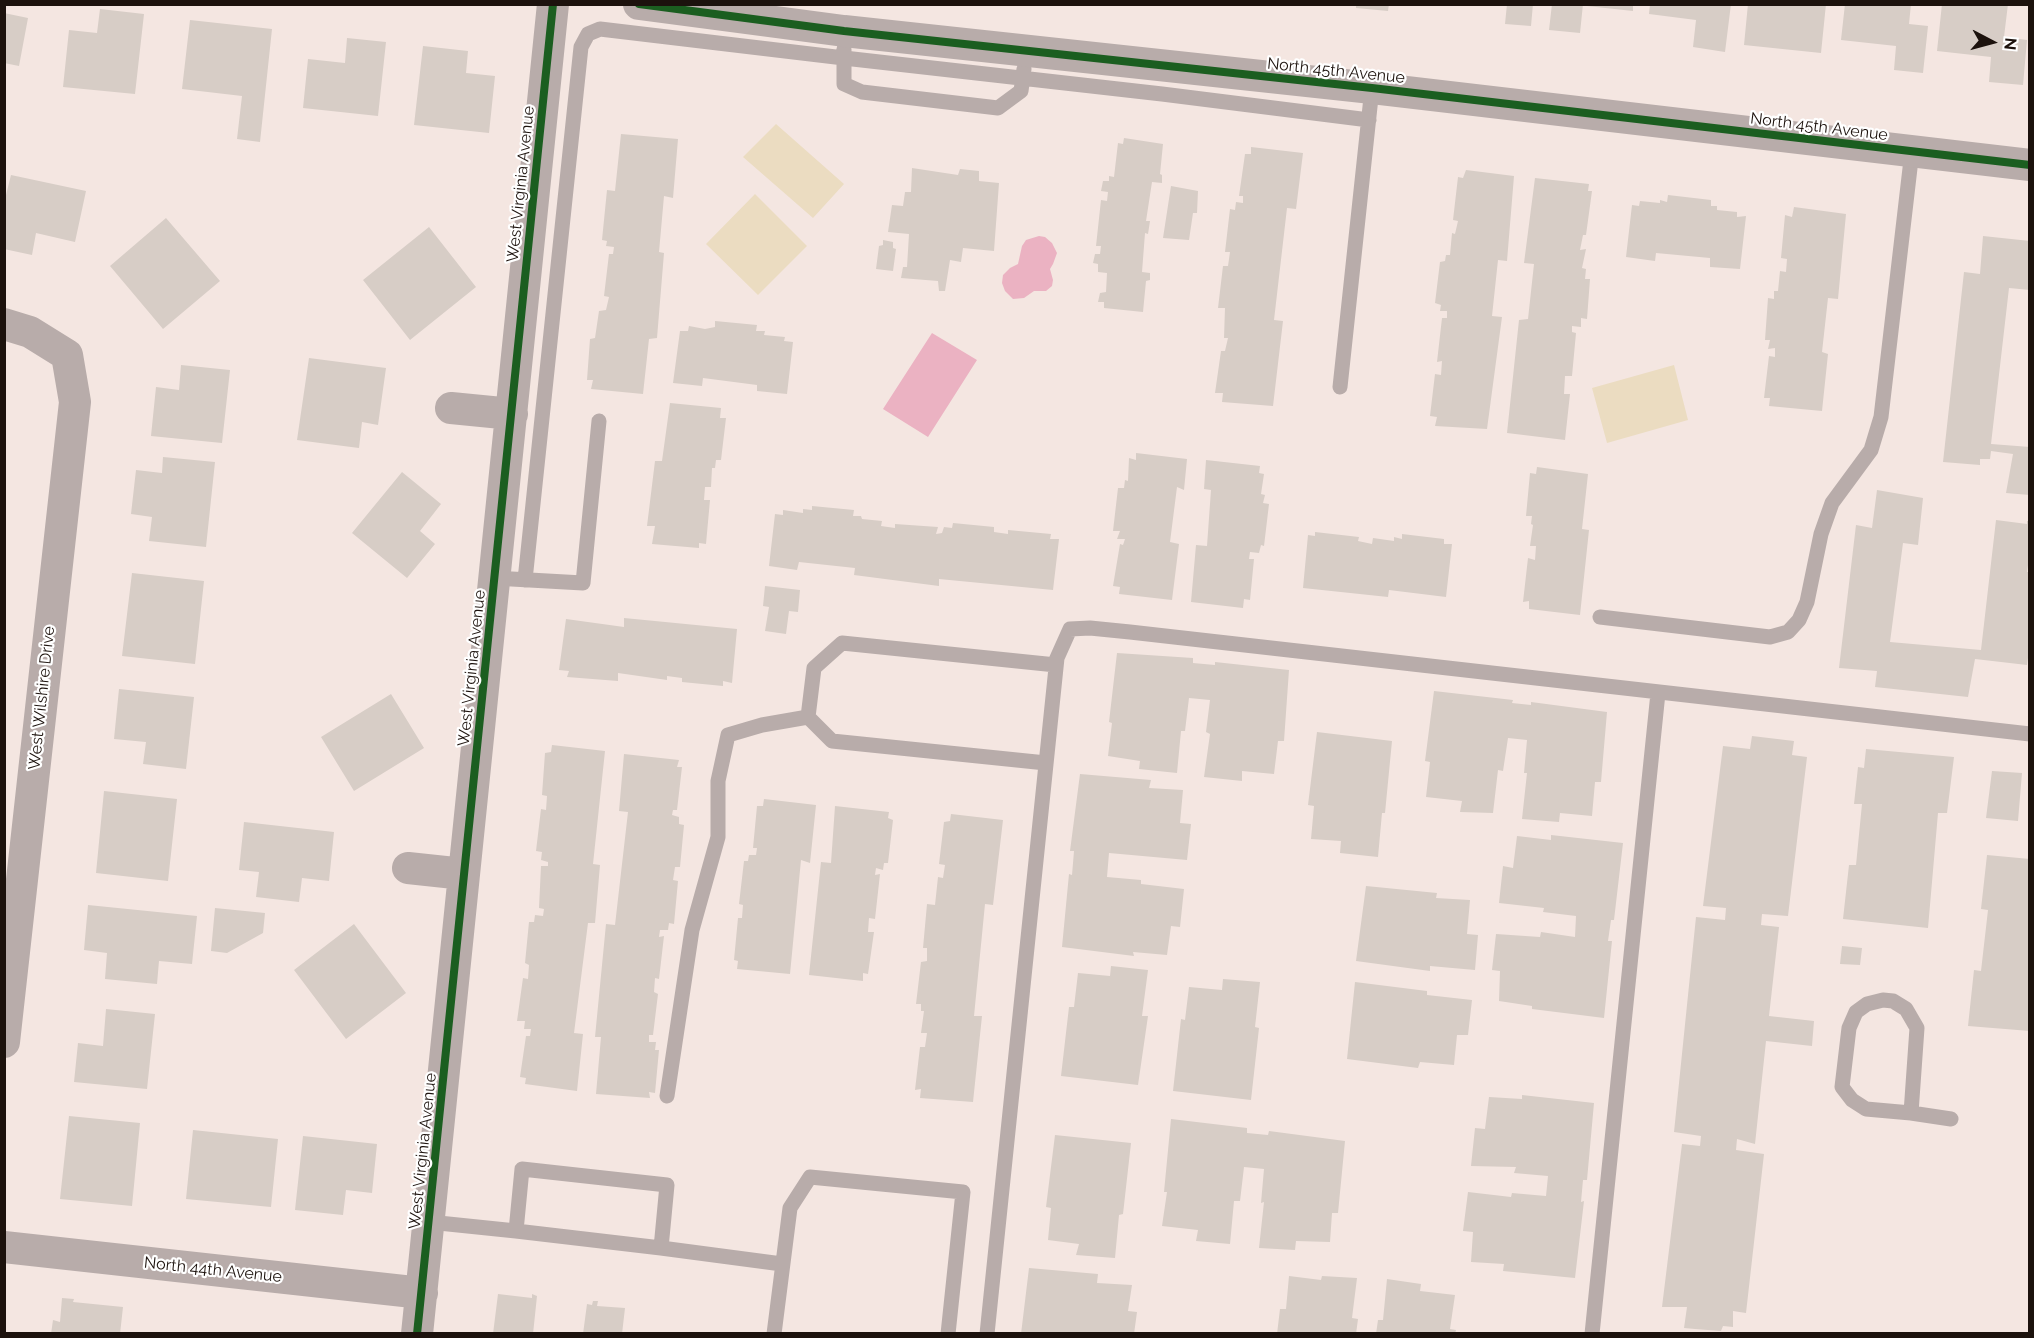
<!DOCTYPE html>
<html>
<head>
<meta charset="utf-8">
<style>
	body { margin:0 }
	#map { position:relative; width:2034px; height:1338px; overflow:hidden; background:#f4e6e1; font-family:Raleway,sans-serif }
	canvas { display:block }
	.frame { position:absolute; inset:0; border:6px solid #1c120d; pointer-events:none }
	.north { position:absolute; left:1962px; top:12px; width:60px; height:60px; -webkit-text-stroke:4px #fff; paint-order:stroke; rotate:96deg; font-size:16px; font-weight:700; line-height:24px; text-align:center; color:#1c120d }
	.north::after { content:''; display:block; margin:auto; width:21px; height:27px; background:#1c120d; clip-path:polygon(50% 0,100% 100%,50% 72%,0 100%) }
</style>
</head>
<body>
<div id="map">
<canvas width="2034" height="1338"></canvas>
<div class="frame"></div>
<div class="north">N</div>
</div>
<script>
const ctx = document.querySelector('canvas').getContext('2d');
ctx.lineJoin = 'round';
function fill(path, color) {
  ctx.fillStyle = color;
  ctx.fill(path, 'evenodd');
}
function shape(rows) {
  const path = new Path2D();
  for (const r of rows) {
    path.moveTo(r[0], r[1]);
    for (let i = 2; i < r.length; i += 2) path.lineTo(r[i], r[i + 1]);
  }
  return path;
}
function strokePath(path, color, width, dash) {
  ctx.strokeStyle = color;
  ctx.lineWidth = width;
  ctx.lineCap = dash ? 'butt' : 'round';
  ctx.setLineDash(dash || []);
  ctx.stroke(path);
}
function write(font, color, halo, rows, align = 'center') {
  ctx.font = font + ' Raleway,sans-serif';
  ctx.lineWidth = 4.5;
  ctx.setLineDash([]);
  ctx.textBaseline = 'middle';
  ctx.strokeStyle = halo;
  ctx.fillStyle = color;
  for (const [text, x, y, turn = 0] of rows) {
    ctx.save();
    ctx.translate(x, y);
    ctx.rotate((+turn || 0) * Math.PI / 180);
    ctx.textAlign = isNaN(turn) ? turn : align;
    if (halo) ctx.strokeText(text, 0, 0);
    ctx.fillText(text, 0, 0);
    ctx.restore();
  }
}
const green = shape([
	[776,124,844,184,813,218,743,157],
	[755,194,807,246,758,295,706,244],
	[1674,365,1688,420,1607,443,1592,388]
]);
const water = shape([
	[1039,236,1045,237,1052,243,1057,253,1053,264,1050,269,1053,280,1052,286,1046,291,1034,291,1024,298,1013,299,1005,291,1002,283,1003,275,1010,268,1018,264,1022,246,1026,240],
	[932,333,977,360,928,437,883,409]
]);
const building = shape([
	[1356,4,1389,4,1388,11,1356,8],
	[1507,4,1533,4,1531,26,1505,24],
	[1552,4,1583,4,1580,33,1549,30],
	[1650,4,1731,4,1725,52,1693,47,1696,20,1649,14],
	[1748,4,1826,4,1821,53,1744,45],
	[1845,4,1911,4,1909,24,1928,26,1923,73,1894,70,1896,46,1841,40],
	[1942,4,2008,4,2004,37,2027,40,2023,85,1989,82,1991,57,1937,51],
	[1587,5,1633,5,1633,11,1587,6],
	[100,9,144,14,135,94,63,87,69,30,97,33],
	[4,13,28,18,19,66,4,63],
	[190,20,272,29,260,142,237,139,242,96,182,89],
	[347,38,386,42,378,116,303,108,308,59,345,63],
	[423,46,468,51,466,73,495,76,489,133,414,125],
	[621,134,678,139,673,198,664,196,659,252,664,253,657,338,649,339,643,394,591,389,593,380,587,380,590,339,595,338,599,311,606,310,609,297,604,296,609,254,613,254,614,247,606,246,607,241,602,240,607,190,615,191],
	[1124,138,1163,144,1160,174,1162,175,1162,183,1152,182,1146,221,1150,221,1148,234,1145,233,1142,272,1150,273,1150,280,1146,281,1143,312,1104,308,1104,302,1098,302,1100,293,1106,292,1107,273,1098,272,1098,264,1093,263,1095,254,1100,254,1101,246,1096,246,1101,200,1107,201,1108,192,1101,191,1103,181,1109,181,1109,176,1114,177,1118,143,1123,144],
	[1251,147,1303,153,1296,209,1287,208,1274,320,1283,321,1273,406,1222,402,1223,393,1215,393,1221,351,1225,351,1228,338,1224,338,1225,308,1218,308,1223,266,1228,266,1230,252,1225,252,1230,209,1235,210,1236,202,1243,203,1243,196,1239,196,1245,154,1251,154],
	[912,168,958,175,960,169,979,171,979,181,999,183,994,251,963,248,961,262,950,260,945,291,939,291,938,281,901,278,903,267,907,267,909,234,888,232,892,205,903,206,905,192,911,192],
	[1466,170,1514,176,1507,261,1498,260,1492,316,1502,317,1487,429,1435,426,1437,417,1430,416,1435,374,1441,375,1442,361,1437,362,1442,318,1447,318,1447,311,1440,311,1441,305,1435,303,1440,262,1445,261,1446,255,1450,255,1452,233,1455,234,1458,221,1453,220,1458,177,1463,178],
	[11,175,86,191,75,242,36,233,32,255,4,249,4,203],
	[1535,178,1589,184,1588,191,1592,191,1586,235,1583,235,1580,250,1586,249,1582,268,1586,269,1585,279,1590,279,1587,319,1581,318,1581,327,1572,326,1572,332,1576,333,1572,376,1565,376,1564,394,1570,394,1565,440,1507,433,1519,320,1528,319,1534,264,1524,263],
	[1171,186,1198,191,1197,213,1193,213,1189,240,1163,238],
	[1668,195,1711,200,1711,206,1717,206,1717,210,1737,212,1737,217,1746,216,1740,269,1710,267,1710,258,1656,253,1655,261,1626,257,1632,205,1639,206,1640,201,1660,203,1660,200,1667,202],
	[1794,207,1846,214,1838,299,1828,298,1822,352,1828,354,1822,411,1769,406,1770,398,1764,398,1769,356,1775,357,1775,348,1768,349,1770,340,1765,340,1768,298,1774,299,1774,291,1778,291,1780,271,1786,272,1787,259,1781,258,1785,215,1792,217],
	[166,218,220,281,163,329,110,266],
	[429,227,476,287,410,340,363,280],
	[1983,236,2030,241,2030,290,2009,288,1991,444,2030,447,2030,495,2006,493,2013,454,1991,451,1990,459,1980,459,1980,465,1943,462,1964,272,1980,274],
	[883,240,893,242,893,248,896,249,893,271,876,269,879,246,883,245],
	[715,321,757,325,756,331,765,331,764,335,785,337,784,341,793,342,787,394,757,391,757,385,703,378,702,386,673,383,680,331,688,331,689,326,705,329,715,327],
	[309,358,386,368,378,425,362,422,359,448,297,440],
	[181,365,230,370,222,443,151,436,156,387,179,390],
	[670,403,721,408,720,418,726,418,721,460,716,460,715,468,712,468,711,487,705,487,704,500,710,500,706,544,699,543,699,548,652,544,655,526,647,526,655,461,662,461],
	[1136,453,1187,459,1184,490,1177,487,1170,542,1179,544,1172,600,1119,594,1120,587,1113,586,1120,544,1123,545,1125,539,1117,539,1120,531,1113,531,1118,488,1124,488,1125,480,1128,481,1129,458,1136,460],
	[163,457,215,462,206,547,149,541,152,517,131,514,136,470,162,473],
	[1206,460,1260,466,1259,473,1264,474,1261,494,1265,495,1263,503,1269,504,1264,546,1261,545,1259,553,1250,552,1249,559,1254,559,1250,600,1244,599,1243,608,1191,602,1196,545,1207,546,1211,490,1204,489],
	[1537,467,1588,474,1582,529,1589,530,1580,615,1529,609,1529,601,1523,602,1528,558,1535,560,1536,546,1530,546,1533,525,1531,524,1532,516,1526,516,1530,473,1536,474],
	[402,472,441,504,420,531,435,544,407,578,352,533],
	[1877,490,1923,498,1918,545,1903,543,1890,642,1981,650,1996,520,2027,524,2027,521,2030,521,2030,551,2027,572,2030,572,2030,643,2027,665,1975,659,1968,697,1875,687,1877,671,1839,668,1856,525,1872,528],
	[812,506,854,510,853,516,861,516,862,519,882,521,881,526,895,528,895,524,938,527,936,534,942,533,944,527,952,528,953,523,994,527,994,532,1008,534,1008,530,1051,534,1050,539,1059,539,1053,590,939,579,939,586,854,575,855,568,799,562,797,570,769,566,775,514,783,515,783,510,803,513,803,509,812,510],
	[1315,532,1359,537,1358,541,1372,544,1373,538,1394,541,1394,537,1402,539,1402,534,1444,539,1444,544,1452,544,1446,597,1389,590,1388,597,1303,588,1308,535,1315,536],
	[132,573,204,581,195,664,122,656],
	[765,586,800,590,798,612,789,611,786,634,765,631,769,607,763,606],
	[624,618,737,629,732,683,723,681,723,686,682,682,682,678,667,676,667,680,618,673,618,681,567,677,569,671,559,670,566,619,624,627],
	[1117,653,1193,658,1193,663,1215,665,1215,662,1289,670,1284,741,1278,741,1274,774,1242,771,1242,781,1204,777,1210,734,1206,732,1210,700,1189,698,1185,731,1181,731,1177,773,1139,769,1140,761,1108,756,1112,723,1109,722],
	[119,689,194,697,186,769,143,764,146,742,114,739],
	[1434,691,1513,700,1512,703,1531,705,1531,702,1607,712,1601,782,1595,782,1592,816,1560,813,1559,822,1522,819,1527,773,1524,773,1527,740,1508,738,1503,771,1498,770,1493,813,1460,812,1462,801,1426,797,1430,762,1425,761],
	[391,694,424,748,354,791,321,737],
	[1317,732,1392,741,1385,813,1382,813,1378,857,1340,853,1341,841,1311,839,1314,806,1308,805],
	[1752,736,1794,741,1792,755,1807,757,1788,916,1762,914,1761,925,1779,927,1769,1016,1814,1021,1812,1046,1766,1041,1755,1144,1737,1139,1736,1150,1764,1154,1746,1313,1733,1311,1733,1327,1723,1326,1721,1331,1695,1329,1684,1328,1687,1307,1662,1307,1682,1144,1700,1146,1701,1136,1674,1132,1696,917,1725,920,1726,908,1703,906,1723,746,1750,749],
	[552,745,605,751,593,864,600,865,595,923,588,923,574,1033,583,1034,577,1091,525,1084,526,1078,520,1077,526,1036,530,1036,531,1029,524,1029,525,1021,517,1021,523,978,528,979,529,965,525,963,529,922,534,922,535,915,543,916,544,909,539,908,541,866,548,866,548,862,541,860,542,852,536,851,541,809,546,810,547,796,542,795,545,753,551,752],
	[1866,749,1954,757,1947,813,1938,813,1928,928,1843,919,1849,865,1856,865,1862,804,1854,804,1858,767,1864,768],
	[624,754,679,760,677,767,682,767,677,810,673,810,672,815,679,817,679,824,684,825,680,867,675,867,673,880,678,881,674,924,669,923,668,930,660,930,659,937,664,936,659,979,655,978,654,992,658,994,653,1035,649,1035,649,1042,656,1042,655,1050,659,1050,655,1093,649,1092,650,1098,596,1094,601,1037,595,1037,606,924,615,925,628,812,619,811],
	[1992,771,2022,773,2018,821,1986,818],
	[1080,774,1151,780,1149,788,1183,790,1180,823,1191,824,1187,860,1109,853,1107,877,1141,880,1141,884,1184,889,1180,927,1171,926,1167,955,1133,952,1134,956,1062,947,1069,874,1072,875,1074,851,1070,851],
	[104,791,177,799,168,881,96,873],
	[764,799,816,805,810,863,801,860,790,974,737,969,738,961,734,960,738,918,742,918,743,905,739,904,744,861,748,861,749,855,756,855,757,848,753,848,757,806,763,806],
	[835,806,889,812,888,818,893,820,888,863,884,863,883,870,876,868,875,875,880,874,875,919,869,918,868,932,874,932,868,974,863,973,863,981,809,975,821,862,831,863],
	[951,814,1003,820,993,905,985,904,974,1016,982,1016,973,1102,920,1098,921,1089,915,1090,920,1047,925,1047,927,1033,921,1033,924,1011,921,1011,921,1004,916,1004,921,962,927,961,927,948,923,948,927,904,935,905,938,877,943,878,945,865,939,864,944,822,950,821],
	[244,822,334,832,329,881,302,878,299,902,256,897,259,872,239,870],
	[1551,835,1623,843,1614,920,1611,920,1608,941,1612,941,1604,1018,1532,1009,1532,1006,1499,1001,1500,971,1492,970,1496,934,1540,937,1541,932,1575,937,1576,916,1543,912,1544,908,1499,903,1503,866,1513,868,1517,836,1551,840],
	[1987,855,2030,859,2030,1031,1968,1026,1974,970,1981,971,1988,910,1981,909],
	[1366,886,1437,893,1436,898,1470,900,1467,934,1478,935,1475,970,1430,966,1430,971,1356,961],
	[88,905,197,916,192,964,159,961,157,984,105,979,107,953,84,950],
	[215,908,265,913,263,933,227,953,211,951],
	[354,924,406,993,346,1039,294,970],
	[1842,946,1862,948,1860,965,1840,964],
	[1111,966,1148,970,1142,1016,1148,1016,1138,1085,1061,1076,1069,1007,1074,1007,1078,973,1110,976],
	[1223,979,1260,982,1255,1027,1259,1028,1251,1100,1173,1091,1181,1019,1185,1020,1189,987,1222,990],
	[1355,982,1427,991,1427,995,1472,1000,1468,1035,1457,1035,1454,1065,1420,1062,1418,1068,1347,1059],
	[106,1009,155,1014,147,1089,74,1082,78,1043,103,1046],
	[1522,1095,1594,1103,1587,1180,1583,1180,1581,1202,1584,1201,1575,1278,1503,1271,1504,1264,1471,1262,1473,1232,1463,1231,1468,1192,1511,1197,1512,1193,1546,1196,1548,1176,1514,1173,1516,1167,1471,1166,1475,1128,1485,1129,1489,1097,1522,1099],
	[69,1116,140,1123,132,1206,60,1199],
	[1171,1119,1247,1128,1247,1133,1268,1135,1269,1131,1345,1141,1338,1213,1332,1213,1330,1242,1296,1241,1295,1250,1259,1248,1264,1202,1261,1203,1264,1169,1244,1167,1240,1201,1234,1201,1230,1244,1196,1241,1198,1230,1162,1226,1167,1192,1164,1192],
	[193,1130,278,1139,271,1207,186,1199],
	[1055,1135,1131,1143,1123,1214,1119,1215,1115,1258,1076,1255,1079,1244,1048,1240,1051,1208,1046,1207],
	[303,1136,377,1144,372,1193,346,1190,343,1215,295,1210],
	[1029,1268,1098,1274,1097,1283,1132,1285,1128,1311,1137,1312,1134,1334,1021,1334],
	[1289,1276,1321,1280,1322,1276,1357,1278,1352,1318,1358,1319,1356,1334,1277,1334,1280,1309,1286,1309],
	[1387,1279,1421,1284,1420,1291,1455,1295,1450,1329,1456,1330,1455,1334,1376,1334,1378,1320,1383,1320],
	[498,1294,532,1298,532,1294,537,1296,533,1334,493,1334],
	[62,1298,74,1299,73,1302,123,1307,120,1334,51,1334,53,1320,60,1322],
	[593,1301,598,1301,597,1306,625,1308,622,1334,583,1334,587,1304,592,1305]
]);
const service = shape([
	[844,49,844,84,862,92,998,108,1021,91,1024,69],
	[1340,387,1372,88],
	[494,578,583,583,599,421],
	[525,580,581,47,588,34,600,29,844,58,1162,94,1369,120],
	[1600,617,1770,637,1788,632,1799,620,1807,602,1821,534,1832,503,1871,450,1881,417,1912,151],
	[1046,763,832,741,808,717,814,668,842,643,1056,665],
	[667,1096,692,930,718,837,718,781,728,735,762,725,808,717],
	[1911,1113,1917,1028,1906,1009,1893,1001,1883,1000,1867,1004,1856,1012,1849,1028,1842,1087,1852,1100,1866,1109,1911,1113,1951,1119],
	[429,1222,516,1231,522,1169,667,1185,661,1248,516,1231],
	[661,1248,782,1264],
	[774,1334,790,1208,810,1177,963,1192,948,1334],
	[987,1334,1057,658,1070,629,1090,628,1130,632,2030,734],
	[1592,1334,1658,693]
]);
const minor = shape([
	[639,4,844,31,1372,88,2030,165],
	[4,324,30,332,67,355,75,402,4,1042],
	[451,408,512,414],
	[408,868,464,874],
	[4,1247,422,1293],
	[417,1334,553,4]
]);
const cycleway = shape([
	[639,4,844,31,1372,88,2030,165],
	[417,1334,553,4]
]);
const streetNames = [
	["North 45th Avenue",1336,71,6],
	["North 45th Avenue",1819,127,7],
	["West Virginia Avenue",521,184,-84],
	["West Virginia Avenue",472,668,-84],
	["West Wilshire Drive",42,698,-84],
	["West Virginia Avenue",423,1151,-84],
	["North 44th Avenue",213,1270,6]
];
fill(green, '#ebdcc1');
fill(water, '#ebb2c2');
fill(building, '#d7cdc6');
strokePath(service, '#b8acaa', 15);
strokePath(minor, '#b8acaa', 32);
strokePath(cycleway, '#1b5e20', 8);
write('16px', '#1c120d', '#fff', streetNames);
</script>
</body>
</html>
